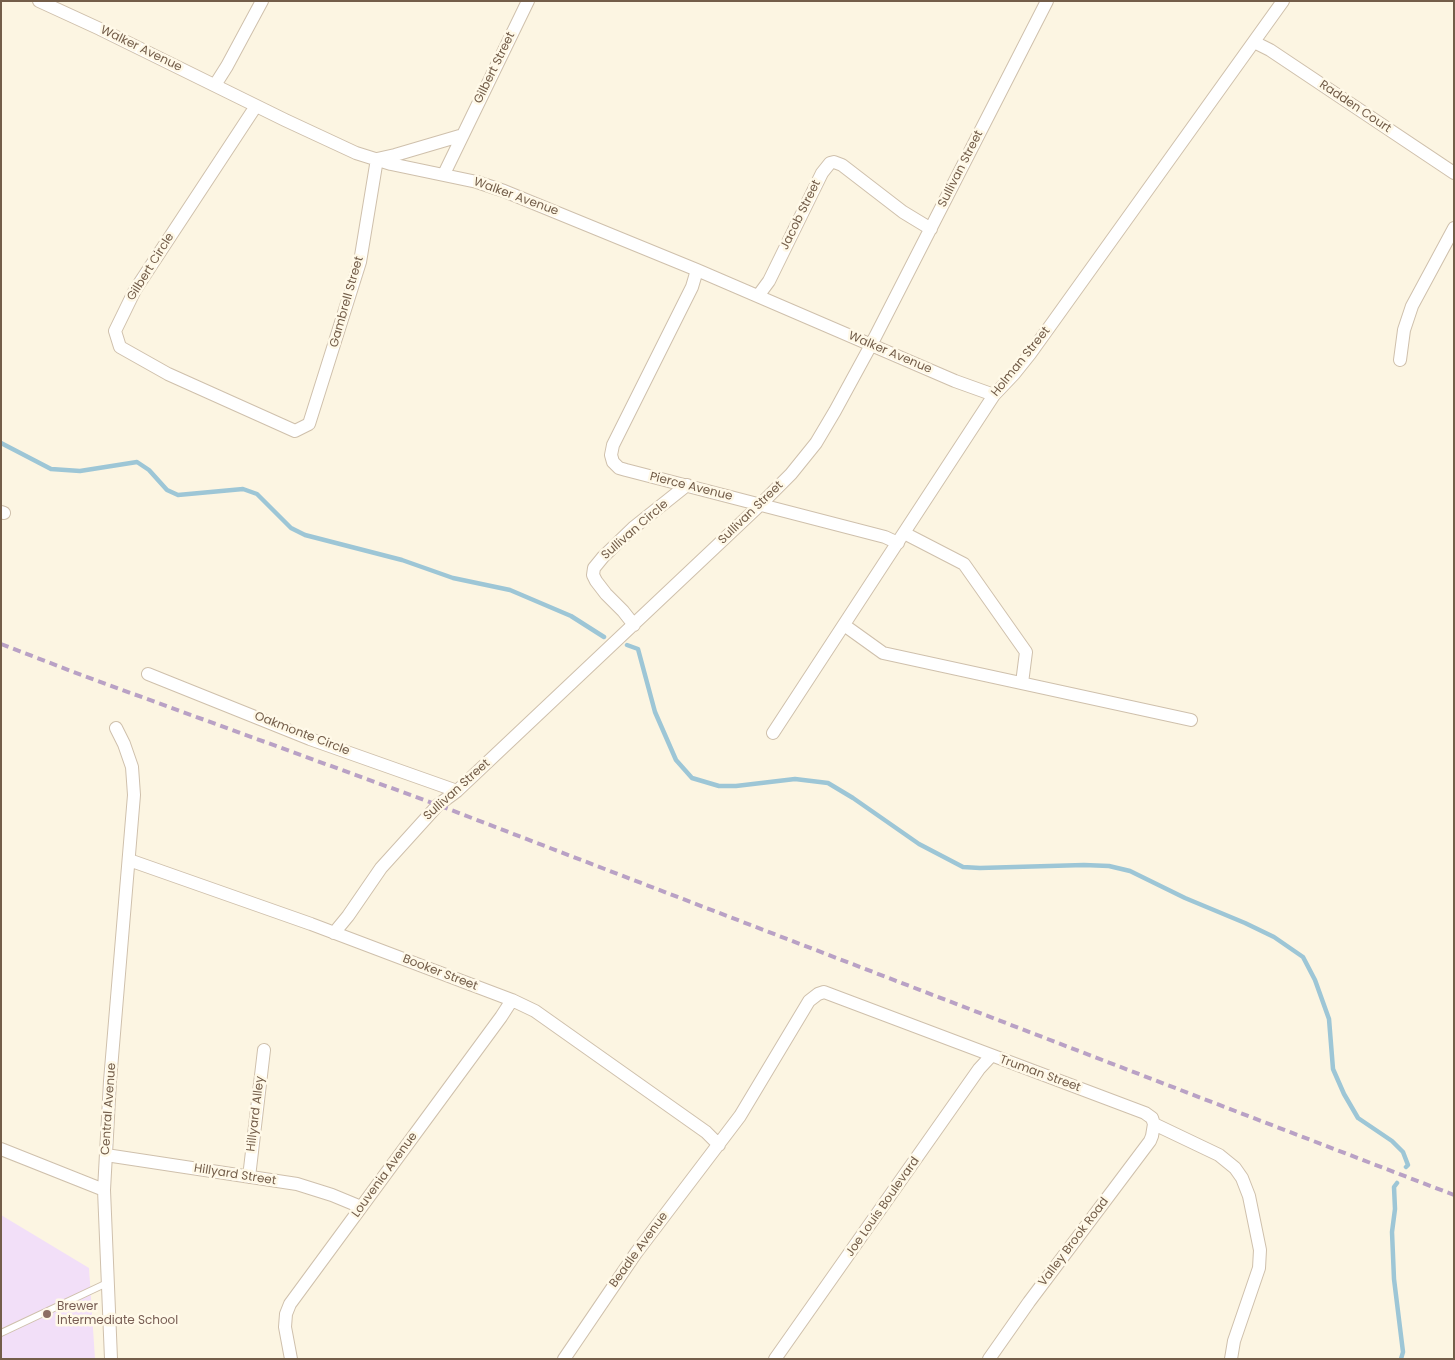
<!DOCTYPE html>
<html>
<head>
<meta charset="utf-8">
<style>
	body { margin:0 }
	#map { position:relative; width:1455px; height:1360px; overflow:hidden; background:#fcf5e2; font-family:Poppins,sans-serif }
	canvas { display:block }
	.frame { position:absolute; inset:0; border:2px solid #735d49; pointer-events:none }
</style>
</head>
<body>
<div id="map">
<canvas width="1455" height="1360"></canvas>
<div class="frame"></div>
</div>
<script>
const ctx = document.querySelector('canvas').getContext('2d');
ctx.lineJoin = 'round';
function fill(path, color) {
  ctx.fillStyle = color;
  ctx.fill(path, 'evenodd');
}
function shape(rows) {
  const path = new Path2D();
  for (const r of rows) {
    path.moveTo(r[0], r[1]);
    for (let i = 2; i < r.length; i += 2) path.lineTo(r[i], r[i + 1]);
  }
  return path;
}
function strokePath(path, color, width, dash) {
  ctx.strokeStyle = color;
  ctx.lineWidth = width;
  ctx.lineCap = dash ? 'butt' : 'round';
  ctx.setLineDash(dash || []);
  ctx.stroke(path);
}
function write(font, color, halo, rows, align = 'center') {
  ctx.font = font + ' Poppins,sans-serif';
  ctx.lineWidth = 5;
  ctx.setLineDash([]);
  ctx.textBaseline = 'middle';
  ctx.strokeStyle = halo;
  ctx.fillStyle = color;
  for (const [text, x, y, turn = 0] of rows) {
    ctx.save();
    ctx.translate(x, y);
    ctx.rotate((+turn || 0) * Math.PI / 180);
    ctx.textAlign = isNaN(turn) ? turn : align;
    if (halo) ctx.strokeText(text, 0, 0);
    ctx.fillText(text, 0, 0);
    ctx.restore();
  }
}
const education = shape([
	[1,1215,89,1268,95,1359,1,1359]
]);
const stream = shape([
	[1,443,51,469,80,471,137,462,149,470,167,490,178,495,243,489,257,494,291,528,305,535,402,560,453,578,510,590,571,616,604,637],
	[627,645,638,649,655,712,676,760,692,778,719,786,736,786,795,779,828,783,853,798,919,844,963,867,980,868,1084,865,1109,866,1130,871,1185,898,1245,923,1274,937,1303,957,1315,980,1329,1019,1333,1069,1344,1094,1358,1118,1392,1141,1403,1152,1408,1165,1406,1167],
	[1397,1183,1394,1187,1395,1209,1392,1232,1394,1279,1403,1352,1401,1359]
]);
const lane = shape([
	[1,1333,107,1283]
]);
const street = shape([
	[39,1,100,29,285,120,356,153,391,164,477,182,504,191,697,270,955,381,994,395],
	[1254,42,1270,50,1454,173],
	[215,85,227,66,262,1],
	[256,106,135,290,115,331,120,347,168,374,295,431,309,424,360,262,377,159,395,155,463,135],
	[444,174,528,1],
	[697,270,692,287,613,445,611,455,613,462,619,468,626,470,885,537,898,543],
	[758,296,769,281,822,173,830,163,834,162,842,165,903,212,931,229],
	[1400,360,1404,330,1412,306,1454,228],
	[1,512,4,513],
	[904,533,964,564,1026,652,1022,683],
	[634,625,623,611,606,594,596,581,593,575,594,568,603,557,633,528,687,485],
	[844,625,883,653,1191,720],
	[148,674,310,739,457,791],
	[773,733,994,395,1014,374,1030,354,1283,1],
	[129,860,311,924,512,1000,535,1011,706,1132,719,1145],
	[334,933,348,916,381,868,438,805,457,791,760,505,791,474,816,443,835,411,871,345,1047,1],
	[1,1149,104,1190],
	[106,1155,297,1184,332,1195,361,1207],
	[249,1177,264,1050],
	[111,1359,104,1190,110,1081,134,795,132,767,124,744,116,728],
	[291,1359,285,1327,286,1314,290,1304,501,1017,512,1000],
	[564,1359,636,1253,740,1116,809,1001,818,994,824,992,1145,1113,1152,1118,1154,1124,1219,1155,1235,1168,1242,1178,1249,1196,1260,1250,1259,1268,1234,1341,1231,1359],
	[775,1359,979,1069,991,1056],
	[989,1359,1029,1302,1150,1141,1152,1136,1154,1124]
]);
const rail = shape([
	[1,644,84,676,438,805,1454,1195]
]);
const markers = [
	[47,1314,5,"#8d6e63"]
];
const streetNames = [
	["Walker Avenue",141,49,26],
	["Gilbert Street",495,68,-64],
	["Radden Court",1355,107,34],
	["Sullivan Street",961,169,-63],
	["Walker Avenue",516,197,20],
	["Jacob Street",801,215,-64],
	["Gilbert Circle",151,267,-58],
	["Gambrell Street",347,302,-74],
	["Walker Avenue",890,353,23],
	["Holman Street",1021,362,-51],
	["Pierce Avenue",691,487,14],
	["Sullivan Street",751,513,-44],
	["Sullivan Circle",635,530,-41],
	["Oakmonte Circle",302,734,21],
	["Sullivan Street",457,790,-42],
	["Booker Street",440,973,21],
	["Truman Street",1040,1074,20],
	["Central Avenue",109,1109,-86],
	["Hillyard Alley",256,1114,-83],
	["Hillyard Street",235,1175,9],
	["Louvenia Avenue",385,1175,-54],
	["Joe Louis Boulevard",883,1207,-55],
	["Valley Brook Road",1074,1242,-53],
	["Beadle Avenue",639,1250,-54]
];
const educationNames = [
	["Brewer",57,1307],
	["Intermediate School",57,1321]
];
fill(education, '#f2dff8');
strokePath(stream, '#9dc6d6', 4.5);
strokePath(lane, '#cfc0ac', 8);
strokePath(street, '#cfc0ac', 14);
strokePath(lane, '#fff', 6);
strokePath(street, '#fff', 12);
strokePath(rail, '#b9a1c5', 4, [8, 5]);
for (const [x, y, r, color] of markers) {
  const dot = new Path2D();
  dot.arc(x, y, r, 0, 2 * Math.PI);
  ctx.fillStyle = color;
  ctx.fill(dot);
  strokePath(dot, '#fff9e8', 2);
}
write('12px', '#735d49', '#fff9e8', streetNames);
write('12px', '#785e54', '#fff9e8', educationNames, 'left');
</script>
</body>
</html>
